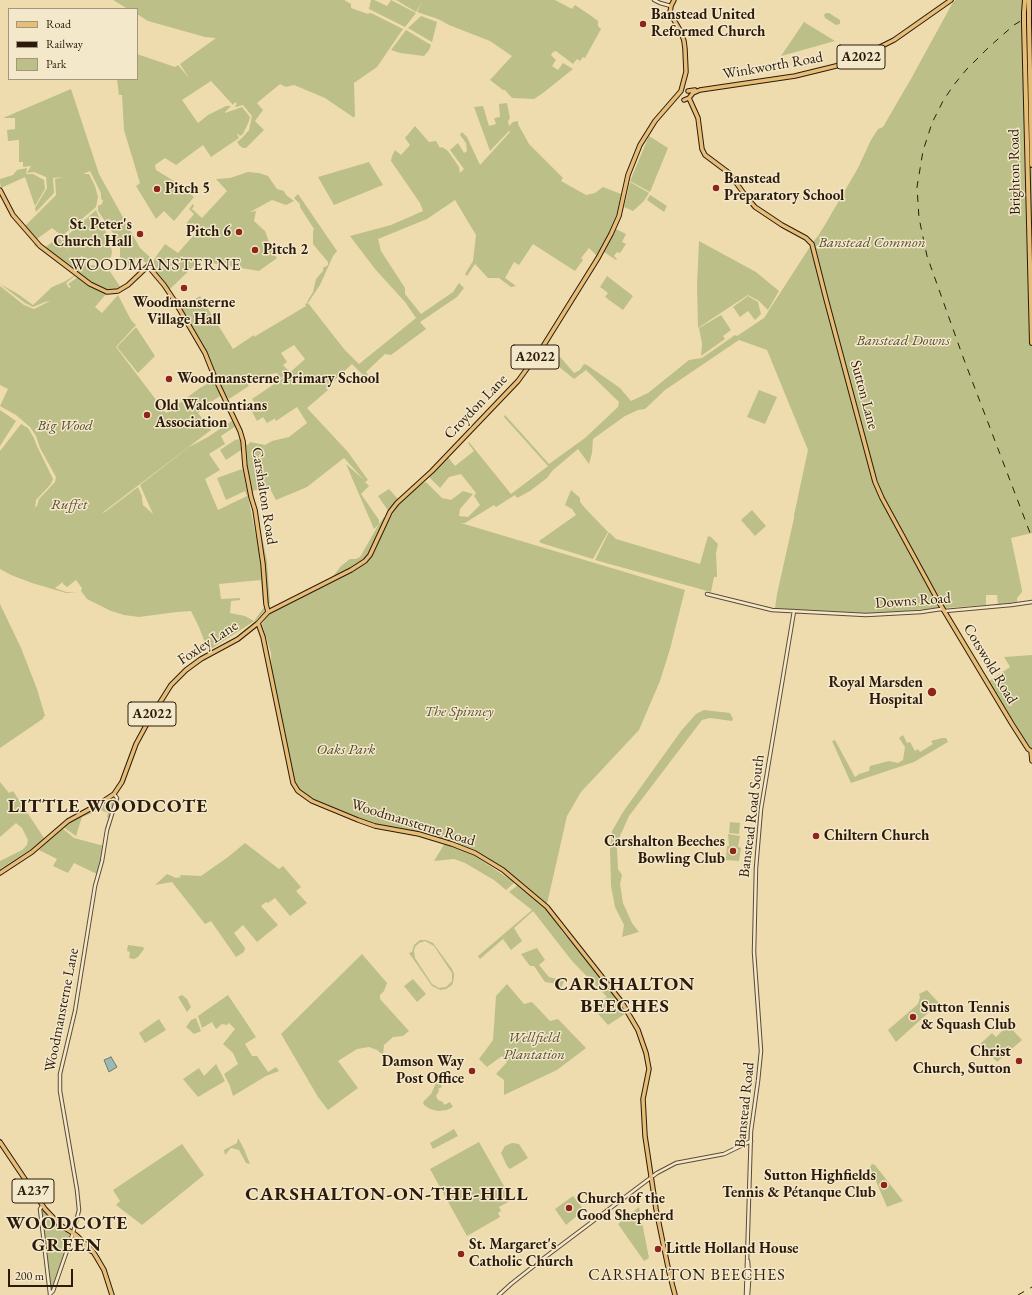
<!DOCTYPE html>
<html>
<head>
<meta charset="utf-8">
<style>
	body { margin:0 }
	#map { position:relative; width:1032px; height:1295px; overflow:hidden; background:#eedcaf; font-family:"EB Garamond",serif }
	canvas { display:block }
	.legend { position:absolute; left:8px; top:8px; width:130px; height:72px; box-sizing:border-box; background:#f4e8cb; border:1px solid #a4967e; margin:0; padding:5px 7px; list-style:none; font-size:12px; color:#2c1b0b }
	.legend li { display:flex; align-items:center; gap:8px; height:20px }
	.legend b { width:20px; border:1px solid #a4967e }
	.scale { position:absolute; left:8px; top:1269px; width:65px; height:18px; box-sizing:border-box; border:2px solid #2c1b0b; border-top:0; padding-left:5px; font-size:12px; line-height:14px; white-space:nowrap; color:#2c1b0b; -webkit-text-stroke:3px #f4e8cb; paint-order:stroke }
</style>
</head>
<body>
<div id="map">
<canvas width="1032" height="1295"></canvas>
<ul class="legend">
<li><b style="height:5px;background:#e7be78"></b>Road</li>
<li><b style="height:5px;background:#2c1b0b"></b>Railway</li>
<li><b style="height:11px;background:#bcbf88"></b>Park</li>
</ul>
<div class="scale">200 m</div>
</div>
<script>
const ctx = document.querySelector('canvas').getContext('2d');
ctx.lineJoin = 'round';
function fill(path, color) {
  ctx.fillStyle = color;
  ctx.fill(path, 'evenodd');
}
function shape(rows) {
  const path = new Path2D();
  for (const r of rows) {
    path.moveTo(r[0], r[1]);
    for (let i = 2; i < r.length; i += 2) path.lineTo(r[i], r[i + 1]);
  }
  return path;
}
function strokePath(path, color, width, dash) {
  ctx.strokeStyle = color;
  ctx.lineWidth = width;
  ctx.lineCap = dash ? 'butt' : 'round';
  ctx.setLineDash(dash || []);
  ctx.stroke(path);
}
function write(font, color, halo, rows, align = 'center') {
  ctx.font = font + ' "EB Garamond",serif';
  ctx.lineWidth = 3;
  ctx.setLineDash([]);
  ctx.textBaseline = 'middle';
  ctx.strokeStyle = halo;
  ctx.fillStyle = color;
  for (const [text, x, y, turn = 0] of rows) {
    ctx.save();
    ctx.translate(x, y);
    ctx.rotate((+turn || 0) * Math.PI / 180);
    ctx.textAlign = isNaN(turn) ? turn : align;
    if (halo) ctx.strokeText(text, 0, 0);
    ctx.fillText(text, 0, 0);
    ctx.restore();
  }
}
const green = shape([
	[113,0,344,0,351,4,351,8,368,14,369,13,371,13,403,29,377,67,354,83,355,117,353,117,325,98,294,85,286,87,280,84,257,103,263,110,255,121,264,130,246,148,243,148,240,146,237,142,242,138,249,130,252,116,243,105,236,107,235,106,237,104,235,102,233,105,211,81,182,100,198,123,208,115,226,106,231,106,225,112,225,113,242,107,250,117,249,121,243,134,240,136,238,134,237,134,239,138,211,157,203,145,176,165,165,158,155,165,156,170,182,186,194,197,174,221,164,211,156,219,136,186,140,183,124,130,122,95,119,95,117,79,137,79,137,54,175,67,178,65,189,78,180,64,216,38,205,37,148,21,137,14,137,9,128,9],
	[371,0,374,0,387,6,391,0,416,13,405,27,369,9],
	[396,0,555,0,572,9,575,5,590,15,598,21,598,26,601,29,585,58,583,57,580,61,577,59,573,64,556,51,553,52,551,55,556,60,552,66,558,70,563,63,573,69,543,93,534,99,512,98,505,90,503,90,490,80,512,56,490,41,449,25,438,19,417,12,422,2,416,12],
	[956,0,1032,0,1032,533,1011,538,1022,590,1022,592,1017,598,1017,602,998,605,997,595,986,595,986,605,944,608,942,606,936,608,866,615,778,610,775,608,777,594,794,518,794,515,808,450,767,350,739,340,665,390,645,409,638,410,625,416,593,439,592,453,589,464,578,449,552,471,547,478,530,491,517,498,515,495,496,507,494,505,465,523,461,523,685,590,670,649,660,681,639,730,581,792,567,816,547,904,506,871,471,849,418,832,414,832,375,826,303,796,293,783,279,728,272,689,271,653,262,624,270,613,303,594,331,579,341,566,350,559,356,559,360,557,379,524,374,529,346,464,364,480,344,458,307,487,276,500,269,487,252,491,249,479,246,444,248,445,250,442,265,445,272,441,289,437,307,423,297,407,276,421,275,419,276,418,267,423,263,417,257,421,251,410,257,406,252,399,286,376,305,359,294,345,281,353,287,362,283,365,289,371,280,379,277,373,256,377,252,380,245,380,249,386,229,399,220,387,203,346,193,331,176,299,178,298,184,307,200,296,233,349,254,335,254,337,306,306,305,304,308,303,307,302,313,292,316,279,323,271,323,268,328,265,328,262,313,244,313,231,314,229,300,207,300,204,294,198,298,194,337,251,333,256,320,285,308,303,344,349,359,364,416,318,405,302,375,269,350,236,391,225,423,211,420,203,391,161,392,156,395,150,401,155,410,145,405,138,415,126,429,142,436,141,440,148,442,147,448,151,459,167,460,173,464,169,450,150,458,143,464,153,467,151,466,143,460,135,462,132,467,137,480,165,510,132,509,131,490,151,474,107,483,106,489,126,496,124,494,118,500,117,499,104,507,103,510,118,508,121,509,126,513,122,518,121,518,124,529,144,563,178,561,181,586,195,595,193,603,187,621,194,617,213,605,243,597,256,589,248,581,258,583,260,575,271,533,244,519,265,514,262,505,278,516,286,511,287,499,278,488,278,475,264,467,276,465,274,473,261,476,235,455,200,427,219,378,239,381,251,405,288,405,294,421,314,453,292,459,283,464,288,457,297,420,322,426,329,391,355,385,354,366,372,368,375,366,378,352,364,326,388,328,390,307,408,348,452,368,480,365,482,369,486,361,494,379,520,379,524,384,517,389,520,399,503,423,483,426,482,442,498,451,500,463,491,473,494,460,509,459,516,468,517,480,505,474,496,476,493,461,474,449,477,440,488,429,477,448,457,455,466,474,451,468,443,469,442,511,494,548,466,504,417,505,415,549,464,585,438,618,407,619,402,586,370,574,379,542,353,547,346,562,359,574,373,580,370,584,364,587,365,620,388,631,401,648,393,689,360,702,358,735,335,737,336,764,318,813,242,818,236,826,223,858,168,871,140,878,129,883,127,912,77,953,2],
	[826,13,829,13,840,20,840,24,836,25,825,18,824,15],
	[421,16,437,22,432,42,408,28],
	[804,22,835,41,781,56],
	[406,30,431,45,429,50,424,56,400,53,391,50],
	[71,89,99,174,140,248,151,258,147,263,135,257,135,263,127,267,127,265,124,264,120,257,120,243,98,211,98,206,102,204,103,200,101,199,101,193,90,171,83,174,89,174,95,186,98,197,96,207,62,236,52,228,37,239,25,226,56,195,55,179,63,177,53,178,54,193,36,212,35,208,47,188,46,177,34,172,27,173,31,166,23,167,23,162,19,162,19,140,8,141,7,130,15,129,15,118,3,118],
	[649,136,668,148,650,192,630,181],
	[369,162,383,185,334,205,318,177],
	[27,168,26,174,33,174,44,180,45,189,35,206,25,177,1,188,0,182,0,179,13,175,17,170],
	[248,172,259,173,268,176,277,189,284,191,286,195,294,201,286,205,272,200,250,212,256,211,254,221,265,231,273,253,277,258,259,271,199,261,169,290,151,267,151,265,157,255,165,244,178,253,200,228,193,223,189,227,185,225,194,214,189,209,193,204,194,206,192,209,202,218,227,191,216,179,230,178],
	[630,182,649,193,644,201,633,211,624,207],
	[650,195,667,206,664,212,647,200],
	[96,210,107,235,112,251,111,257,97,264,81,256,80,258,89,265,101,266,109,270,121,288,107,293,95,307,102,313,118,295,131,320,136,325,116,347,166,413,200,388,214,380,222,395,204,406,205,408,198,413,211,430,102,513,105,512,138,487,142,496,142,499,143,505,153,514,140,485,189,447,208,437,233,420,236,426,221,436,225,444,209,454,220,470,205,479,218,510,247,496,245,491,226,500,217,478,242,469,243,471,257,542,263,580,265,603,263,603,261,580,219,584,221,599,240,598,240,600,231,601,230,613,245,616,254,621,264,607,265,611,256,620,208,651,199,627,191,611,177,612,139,617,124,615,111,611,87,599,81,591,82,588,76,580,67,587,63,584,63,582,55,588,66,592,77,593,66,593,32,583,11,575,0,569,0,451,21,424,28,428,34,438,36,444,53,479,51,484,36,500,35,507,37,506,39,499,55,482,56,477,40,448,36,436,30,427,16,415,0,406,8,389,0,385,0,286,24,305,34,309,50,301,45,302,33,307,25,303,0,284,18,294,33,305,52,287,64,282,75,275,75,276,66,283,69,288,71,287,68,284,78,277,34,245,35,243,43,249,59,237,70,254,62,240],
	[616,229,626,234,622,242,626,244,620,253,617,252,614,256,617,259,616,260,604,252],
	[699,241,756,272,779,291,768,310,759,301,748,295,698,328,697,285],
	[607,276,633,296,623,310,605,297,608,293,600,287],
	[748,296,758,302,761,314,755,320,748,311,740,317,733,307],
	[721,315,731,330,723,336,725,339,701,356,702,344,699,328],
	[136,327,155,356,138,373,117,347],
	[759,390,777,397,765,424,747,417],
	[0,410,16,421,0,446],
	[240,439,241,450,226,460,220,450,235,440],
	[389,489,398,499,389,512,378,496],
	[571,490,580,498,580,502,585,508,608,532,593,559,541,543,539,541,576,515,572,509,565,505],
	[254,498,267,561,270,604,268,603,265,565],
	[752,510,766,526,755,536,741,520],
	[609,532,616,539,700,564,708,536,711,537,718,544,716,553,717,574,717,577,714,577,711,592,595,560],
	[0,604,21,648,37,689,45,716,42,718,44,718,0,748],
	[1032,655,1032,749,1031,749,989,681,1010,667,1004,657],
	[704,710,730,713,733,719,732,721,710,718,702,720,629,816,620,836,617,849,618,869,622,875,620,884,623,903,632,923,639,932,622,937,624,925,615,907,611,886,610,849,612,831,623,812,681,731,696,714],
	[903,735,907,743,910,742,915,751,918,749,920,752,933,744,931,741,942,738,946,738,948,742,914,762,851,783,832,741,835,740,855,777,859,774,869,771,870,766,889,761,898,763,903,760,905,747,899,738],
	[0,782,9,793,13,791,44,838,36,846,0,869,0,861,22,850,27,845,28,840,22,828,16,823,0,837],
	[114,798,116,800,110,818,107,817,108,813,100,810,82,817,76,836,63,827,70,822,107,803],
	[730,822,740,823,739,834,729,833],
	[62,828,74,838,104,846,102,861,97,874,74,863,68,873,53,866,57,859,39,850],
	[728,834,740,836,738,847,741,848,739,861,726,860,727,846,729,846],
	[245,843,279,869,283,866,301,887,296,891,307,903,290,916,275,898,268,903,266,902,261,906,278,925,257,942,243,925,234,933,245,948,244,952,236,957,211,921,205,924,172,882,155,885,167,874,176,878,179,877,181,878,180,875,201,876,228,857],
	[445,843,473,855,514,882,513,884,506,890,494,880,465,863,454,859,434,861],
	[518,885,546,908,563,933,584,955,628,1012,608,1025,591,1006,607,997,572,961,533,911,514,928,522,941,511,950,503,939,480,959,478,956,532,910,509,892],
	[420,940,426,940,433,943,452,969,454,974,454,978,452,985,446,989,440,990,432,986,409,953,412,952,414,945],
	[425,941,434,946,452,973,452,981,446,987,439,988,432,984,415,958,414,951,415,947,419,943],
	[128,945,143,947,144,949,138,957,134,959,129,958,130,952,127,951],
	[537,948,545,960,539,965,549,977,564,981,560,991,558,984,545,982,534,966,530,966,521,954],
	[362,954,387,983,384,991,380,995,380,999,409,1031,403,1036,393,1037,384,1045,383,1055,377,1050,369,1047,357,1049,338,1061,358,1088,328,1110,318,1097,281,1034],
	[413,979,426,994,417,1002,404,986],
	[507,984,524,1004,532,1002,550,1021,558,1019,586,1048,557,1070,504,1095,504,1080,496,1074,507,1062,502,1056,487,1067,479,1059,493,1040,496,996],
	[927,990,939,1003,896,1042,888,1030,918,1004,920,997,919,994],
	[182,995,187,999,191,1007,187,1012,178,997],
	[228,995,256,1037,245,1044,252,1056,257,1056,268,1072,276,1067,279,1071,266,1076,233,1096,230,1086,224,1074,238,1064,233,1053,223,1044,235,1029,229,1023,227,1025,222,1024,216,1029,212,1022,202,1028,198,1016],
	[196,1018,201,1031,194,1034,186,1027,191,1020],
	[159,1019,166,1030,145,1043,139,1033],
	[1008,1025,1022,1040,997,1062,980,1044,992,1033,996,1037],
	[216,1064,225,1081,198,1097,183,1079,199,1068,204,1076],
	[438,1079,442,1087,438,1089,439,1091,436,1096,438,1100,443,1102,444,1105,450,1102,453,1107,447,1110,438,1111,430,1109,424,1105,423,1102,431,1094],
	[454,1129,458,1136,433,1149,430,1143],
	[238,1138,244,1149,250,1164,246,1163,239,1150,231,1148,225,1155,224,1150,237,1143],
	[479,1142,512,1200,499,1207,501,1211,498,1213,500,1217,467,1236,430,1169],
	[512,1143,519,1144,528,1158,510,1169,507,1166,501,1153,505,1146],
	[182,1144,204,1175,142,1225,116,1205,120,1201,113,1190],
	[872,1164,875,1165,903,1201,887,1207,870,1167],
	[573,1196,584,1210,566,1225,555,1209],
	[639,1207,649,1258,644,1261,618,1224],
	[41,1209,42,1209,70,1235,51,1291]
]);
const water = shape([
	[111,1057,117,1067,109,1072,104,1060,111,1057]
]);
const minor = shape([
	[654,0,660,3,671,6],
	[707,594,772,610,866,615,921,612,941,609,945,611,1011,605,1032,602],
	[42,1206,40,1209,50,1294],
	[748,1261,749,1276],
	[50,1294,53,1291,73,1233,79,1210,77,1190,60,1091,60,1074,75,1011,95,886,102,861,107,830,117,798,114,794],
	[499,1295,511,1284,544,1258,657,1173,676,1163,724,1154,751,1141],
	[746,1295,751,1131,758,1081,761,1051,754,952,756,868,761,809,794,611],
	[748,1295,749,1281]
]);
const major = shape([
	[688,91,695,90],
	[689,98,698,118,702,149,705,155,729,173,745,195,755,207,782,225,806,238,812,244,826,299,875,482,882,498,937,599,1012,724,1028,749,1031,751,1032,761],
	[684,100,689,98,693,93,700,90,795,76,840,65,864,55,894,40,951,0],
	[0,190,13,215,40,246,90,284,107,292,118,291,128,285,148,266,164,285,174,300,205,353,215,378,240,431,243,441,245,466,251,497,255,510,263,564,266,604,268,612],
	[258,623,263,637,293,783,298,791,312,801,358,820,375,826,419,834,452,844,475,853,503,870,547,907,621,1001,638,1030,646,1053,649,1069,643,1099,645,1136,656,1209,669,1272,675,1295],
	[0,873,32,852,68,821,99,804,114,794,122,782,136,744,149,720,171,685,186,670,201,659,238,639,258,623,268,612,351,570,365,561,370,555,390,512,397,503,432,471,518,381,542,348,598,258,611,234,619,216,628,175,640,145,655,121,681,91,686,72,685,49,684,41,681,32,670,13,671,6,674,0],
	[0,1142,45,1209,60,1225,76,1235,92,1250,97,1258,104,1270,112,1295],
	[75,1237,91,1251]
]);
const highway = shape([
	[1029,11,1029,0],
	[1024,13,1025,0],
	[1029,22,1032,165],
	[1024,23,1032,343]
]);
const rail = shape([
	[1032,14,1014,25,989,47,966,70,953,86,943,101,932,123,923,151,917,187,919,218,927,256,963,357,1032,538],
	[1018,1295,1032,1287]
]);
const highwayBridge = shape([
	[1029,22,1029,11],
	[1024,23,1024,13]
]);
const markers = [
	[643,24,4,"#8f2418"],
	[716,188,4,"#8f2418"],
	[157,189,4,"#8f2418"],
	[239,232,4,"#8f2418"],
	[140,234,4,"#8f2418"],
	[255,250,4,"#8f2418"],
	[184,288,4,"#8f2418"],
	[169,379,4,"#8f2418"],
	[147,415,4,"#8f2418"],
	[932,692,5,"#8f2418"],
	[816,836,4,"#8f2418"],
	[733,851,4,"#8f2418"],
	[913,1017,4,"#8f2418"],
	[1019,1061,4,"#8f2418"],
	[472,1071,4,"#8f2418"],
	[884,1185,4,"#8f2418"],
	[569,1208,4,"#8f2418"],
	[658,1249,4,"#8f2418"],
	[461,1254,4,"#8f2418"]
];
const shields = [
	[861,57,48],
	[535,357,48],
	[152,714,48],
	[33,1191,42]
];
const shieldNames = [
	["A2022",861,57],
	["A2022",535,357],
	["A2022",152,714],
	["A237",33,1191]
];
const poiNames = [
	["Banstead United",651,15],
	["Reformed Church",651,32],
	["Banstead",724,179],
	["Preparatory School",724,196],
	["Pitch 5",165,189],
	["St. Peter's",132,225,"right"],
	["Church Hall",132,242,"right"],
	["Pitch 6",231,232,"right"],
	["Pitch 2",263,250],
	["Woodmansterne",184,303,"center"],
	["Village Hall",184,320,"center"],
	["Woodmansterne Primary School",177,379],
	["Old Walcountians",155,406],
	["Association",155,423],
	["Royal Marsden",923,683,"right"],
	["Hospital",923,700,"right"],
	["Chiltern Church",824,836],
	["Carshalton Beeches",725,842,"right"],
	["Bowling Club",725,859,"right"],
	["Sutton Tennis",921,1008],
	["& Squash Club",921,1025],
	["Christ",1011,1052,"right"],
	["Church, Sutton",1011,1069,"right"],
	["Damson Way",464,1062,"right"],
	["Post Office",464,1079,"right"],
	["Sutton Highfields",876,1176,"right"],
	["Tennis & Pétanque Club",876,1193,"right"],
	["Church of the",577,1199],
	["Good Shepherd",577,1216],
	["St. Margaret's",469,1245],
	["Catholic Church",469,1262],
	["Little Holland House",666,1249]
];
const streetNames = [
	["Winkworth Road",773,66,-10],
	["Brighton Road",1015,172,-91],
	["Sutton Lane",864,395,75],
	["Croydon Lane",476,407,-46],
	["Carshalton Road",264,496,81],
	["Downs Road",913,601,-4],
	["Foxley Lane",208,643,-33],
	["Cotswold Road",990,664,59],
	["Banstead Road South",752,816,-83],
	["Woodmansterne Road",413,823,17],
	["Woodmansterne Lane",62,1010,-79],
	["Banstead Road",745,1105,-84]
];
const parkNames = [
	["Banstead Common",872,243],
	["Banstead Downs",903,341],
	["Big Wood",65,426],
	["Ruffet",69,505],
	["The Spinney",459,712],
	["Oaks Park",346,750],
	["Wellfield",534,1038],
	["Plantation",534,1055]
];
const neighbourhoodNames = [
	["CARSHALTON BEECHES",687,1276]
];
const quarterNames = [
	["WOODMANSTERNE",156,265]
];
const districtNames = [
	["LITTLE WOODCOTE",108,807],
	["CARSHALTON",625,985],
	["BEECHES",625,1007],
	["CARSHALTON-ON-THE-HILL",387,1195],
	["WOODCOTE",67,1224],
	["GREEN",67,1246]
];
fill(green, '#bcbf88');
fill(water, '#9bbab3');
strokePath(water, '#6f7a70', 1);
strokePath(minor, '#5c4b34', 4.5);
strokePath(major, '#2c1b0b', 5.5);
strokePath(highway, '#2c1b0b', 6);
strokePath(minor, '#f4e8cb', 2.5);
strokePath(major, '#e7be78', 3.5);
strokePath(highway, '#e7be78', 4);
strokePath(rail, '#2c1b0b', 1, [7, 7]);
strokePath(highwayBridge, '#2c1b0b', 6, []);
strokePath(highwayBridge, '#e7be78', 4);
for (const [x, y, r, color] of markers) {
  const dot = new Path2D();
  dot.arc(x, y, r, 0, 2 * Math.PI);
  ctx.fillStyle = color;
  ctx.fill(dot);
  strokePath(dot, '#f4e8cb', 1.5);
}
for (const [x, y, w] of shields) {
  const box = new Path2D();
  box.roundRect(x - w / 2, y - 12, w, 24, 3);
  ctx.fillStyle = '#f4e8cb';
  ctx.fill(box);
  strokePath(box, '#2c1b0b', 1);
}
write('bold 14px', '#2c1b0b', null, shieldNames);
write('bold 15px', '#2c1b0b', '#f4e8cb', poiNames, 'left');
write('15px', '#2c1b0b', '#f4e8cb', streetNames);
write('italic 15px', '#574c30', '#f4e8cb', parkNames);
ctx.letterSpacing = '1px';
write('16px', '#2c1b0b', '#f4e8cb', neighbourhoodNames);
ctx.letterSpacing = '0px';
ctx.letterSpacing = '1px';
write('17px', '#2c1b0b', '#f4e8cb', quarterNames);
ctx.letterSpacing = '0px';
ctx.letterSpacing = '1px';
write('bold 19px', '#2c1b0b', '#f4e8cb', districtNames);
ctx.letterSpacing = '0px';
</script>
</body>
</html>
